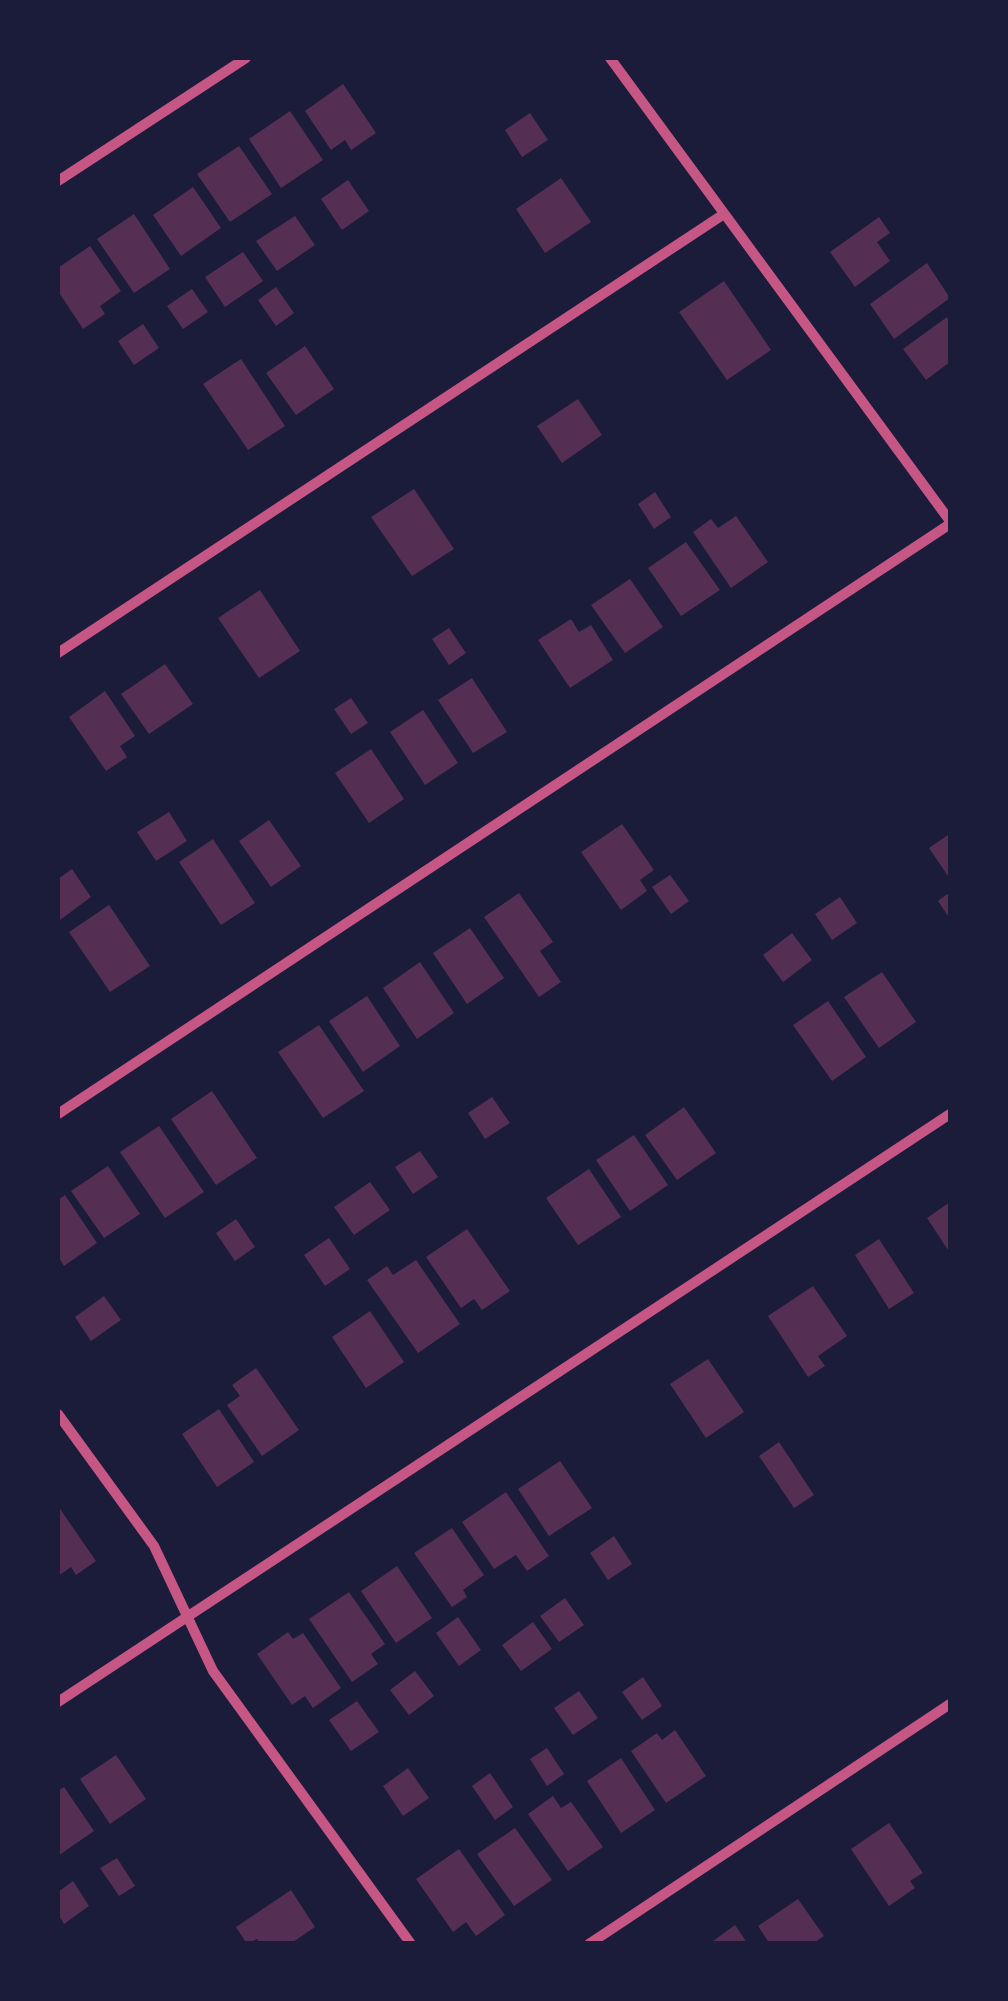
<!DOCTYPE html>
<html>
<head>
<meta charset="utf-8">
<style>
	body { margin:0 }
	#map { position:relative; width:1008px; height:2001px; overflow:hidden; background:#1b1b3a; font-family:"Source Sans 3",sans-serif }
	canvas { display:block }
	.frame { position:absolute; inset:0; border:60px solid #1b1b3a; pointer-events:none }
</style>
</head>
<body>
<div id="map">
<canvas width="1008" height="2001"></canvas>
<div class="frame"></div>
</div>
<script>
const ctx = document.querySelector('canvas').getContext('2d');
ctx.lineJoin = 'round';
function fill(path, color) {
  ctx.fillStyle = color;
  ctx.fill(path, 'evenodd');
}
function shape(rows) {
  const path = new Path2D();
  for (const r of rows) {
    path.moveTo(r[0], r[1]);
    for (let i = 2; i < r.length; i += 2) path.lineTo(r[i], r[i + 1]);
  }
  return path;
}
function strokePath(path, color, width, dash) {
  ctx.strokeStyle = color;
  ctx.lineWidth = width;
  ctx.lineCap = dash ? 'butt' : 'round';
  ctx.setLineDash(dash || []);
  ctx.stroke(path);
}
const building = shape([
	[343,84,376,133,351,150,345,140,331,150,305,111],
	[290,111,323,160,281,188,249,139],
	[530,113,548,140,522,157,505,130],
	[239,146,272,194,230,222,197,174],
	[561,178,591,222,545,253,516,209],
	[348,180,369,211,342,230,321,199],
	[193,187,221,228,181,256,153,215],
	[134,214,170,269,134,293,97,239],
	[295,216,315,245,277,271,256,241],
	[879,217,890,233,877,242,890,261,855,287,830,252],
	[90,246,121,291,100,306,105,314,83,329,58,291,58,268],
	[243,252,263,281,225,307,205,277],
	[927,263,950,298,894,339,870,304],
	[724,281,771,350,727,380,679,312],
	[276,287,294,313,276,326,258,300],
	[192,289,208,312,183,329,167,306],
	[947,317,950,323,950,362,926,380,903,349],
	[143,324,159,348,134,365,118,341],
	[305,346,334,389,296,415,266,373],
	[241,359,285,426,248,450,203,384],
	[578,399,602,435,562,463,537,426],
	[414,489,454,549,412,576,371,517],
	[655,492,671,517,654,529,638,504],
	[736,516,768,562,731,588,693,532,711,519,718,528],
	[686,542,720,590,681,616,648,568],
	[630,579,663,627,625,653,591,605],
	[260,590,300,651,259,678,218,618],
	[571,619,579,632,591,625,613,660,570,688,538,640],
	[449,628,466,653,449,665,432,639],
	[165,664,193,704,149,734,121,694],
	[472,678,507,732,473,753,438,700],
	[105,691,135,736,120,746,127,757,106,771,69,717],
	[351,698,368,723,351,734,334,709],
	[423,710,458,763,425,785,390,732],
	[371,749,404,799,369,823,335,773],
	[169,812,187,841,156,861,137,832],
	[269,820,301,866,271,887,239,841],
	[622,824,654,870,640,880,647,891,621,910,581,852],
	[948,835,950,838,950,879,929,848],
	[213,839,255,903,221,925,179,862],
	[72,869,91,897,60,920,58,879],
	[670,875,689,901,671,914,652,887],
	[950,892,950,919,938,901],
	[519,893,553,942,540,951,561,982,539,997,484,917],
	[840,897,857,923,832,940,815,914],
	[109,905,150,966,110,992,69,932],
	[470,928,504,978,467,1004,433,953],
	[792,933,812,960,783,982,763,955],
	[420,962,454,1013,417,1039,383,988],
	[882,972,916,1022,879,1048,844,997],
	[367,996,400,1046,363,1072,329,1021],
	[828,1001,866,1057,832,1081,793,1025],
	[319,1025,364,1091,323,1118,278,1052],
	[212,1091,257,1158,216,1185,171,1119],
	[492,1097,510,1123,485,1139,468,1113],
	[684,1107,716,1153,677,1180,645,1135],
	[159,1126,204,1192,165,1218,120,1152],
	[634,1135,668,1185,630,1211,596,1160],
	[420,1151,438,1177,413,1194,395,1167],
	[108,1166,140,1214,104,1238,71,1191],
	[589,1169,621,1217,578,1245,546,1198],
	[370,1182,390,1210,354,1235,334,1207],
	[65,1195,97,1243,64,1266,58,1256,58,1200],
	[950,1202,950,1253,927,1218],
	[236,1219,255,1247,235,1261,216,1233],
	[467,1229,510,1291,482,1310,474,1299,461,1308,426,1257],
	[329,1238,350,1269,325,1286,304,1255],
	[879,1239,914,1293,889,1309,855,1255],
	[416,1260,460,1324,418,1353,367,1280,387,1266,393,1275],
	[813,1286,847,1336,818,1356,825,1366,808,1377,768,1316],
	[104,1296,121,1320,91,1341,75,1317],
	[370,1311,404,1362,366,1388,332,1337],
	[708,1359,744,1412,706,1438,670,1384],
	[256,1368,299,1430,262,1456,227,1405,240,1396,232,1385],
	[219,1409,254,1462,217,1487,182,1434],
	[779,1442,814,1495,794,1508,759,1456],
	[560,1461,592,1508,549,1536,518,1489],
	[506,1492,549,1556,527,1571,516,1555,494,1569,462,1522],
	[58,1506,96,1561,76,1575,71,1567,58,1576],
	[452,1528,484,1575,463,1590,467,1597,452,1607,414,1553],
	[614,1536,632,1564,608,1580,590,1553],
	[397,1566,432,1618,396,1643,361,1591],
	[349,1592,385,1644,371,1654,378,1664,352,1682,309,1619],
	[565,1598,584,1625,559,1642,540,1616],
	[458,1617,481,1650,459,1666,436,1633],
	[533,1622,552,1649,521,1671,502,1645],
	[288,1632,293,1639,303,1633,341,1688,313,1708,305,1696,292,1705,257,1654],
	[415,1671,434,1696,409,1715,390,1690],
	[643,1677,662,1706,642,1720,622,1692],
	[579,1691,598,1718,573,1735,554,1708],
	[357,1701,379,1732,351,1751,329,1720],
	[675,1730,706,1776,666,1803,631,1751,657,1733,662,1740],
	[547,1748,564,1774,547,1786,530,1759],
	[116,1755,146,1799,110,1824,80,1779],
	[621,1758,655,1810,621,1833,587,1781],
	[408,1768,429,1798,403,1816,383,1786],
	[490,1773,513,1807,495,1820,472,1786],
	[64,1787,94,1831,58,1856,58,1791],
	[553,1796,561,1808,571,1802,603,1847,568,1871,528,1814],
	[889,1823,923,1873,910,1881,915,1888,889,1906,851,1849],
	[515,1828,552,1880,514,1906,477,1854],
	[459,1849,505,1915,476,1936,466,1922,453,1932,416,1879],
	[117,1858,135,1886,119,1896,100,1868],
	[73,1881,89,1906,64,1924,58,1914,58,1892],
	[291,1890,315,1927,290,1944,260,1944,257,1939,247,1944,236,1927],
	[798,1899,824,1936,812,1944,770,1944,758,1926],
	[735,1925,748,1944,709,1944]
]);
const minor = shape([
	[610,58,950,521],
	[58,181,246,58],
	[58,653,724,214],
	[58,1114,950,524],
	[58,1414,154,1546,213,1671,411,1944],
	[58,1702,950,1114],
	[589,1944,950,1704]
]);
fill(building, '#542f53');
strokePath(minor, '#c65784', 10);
</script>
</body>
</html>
